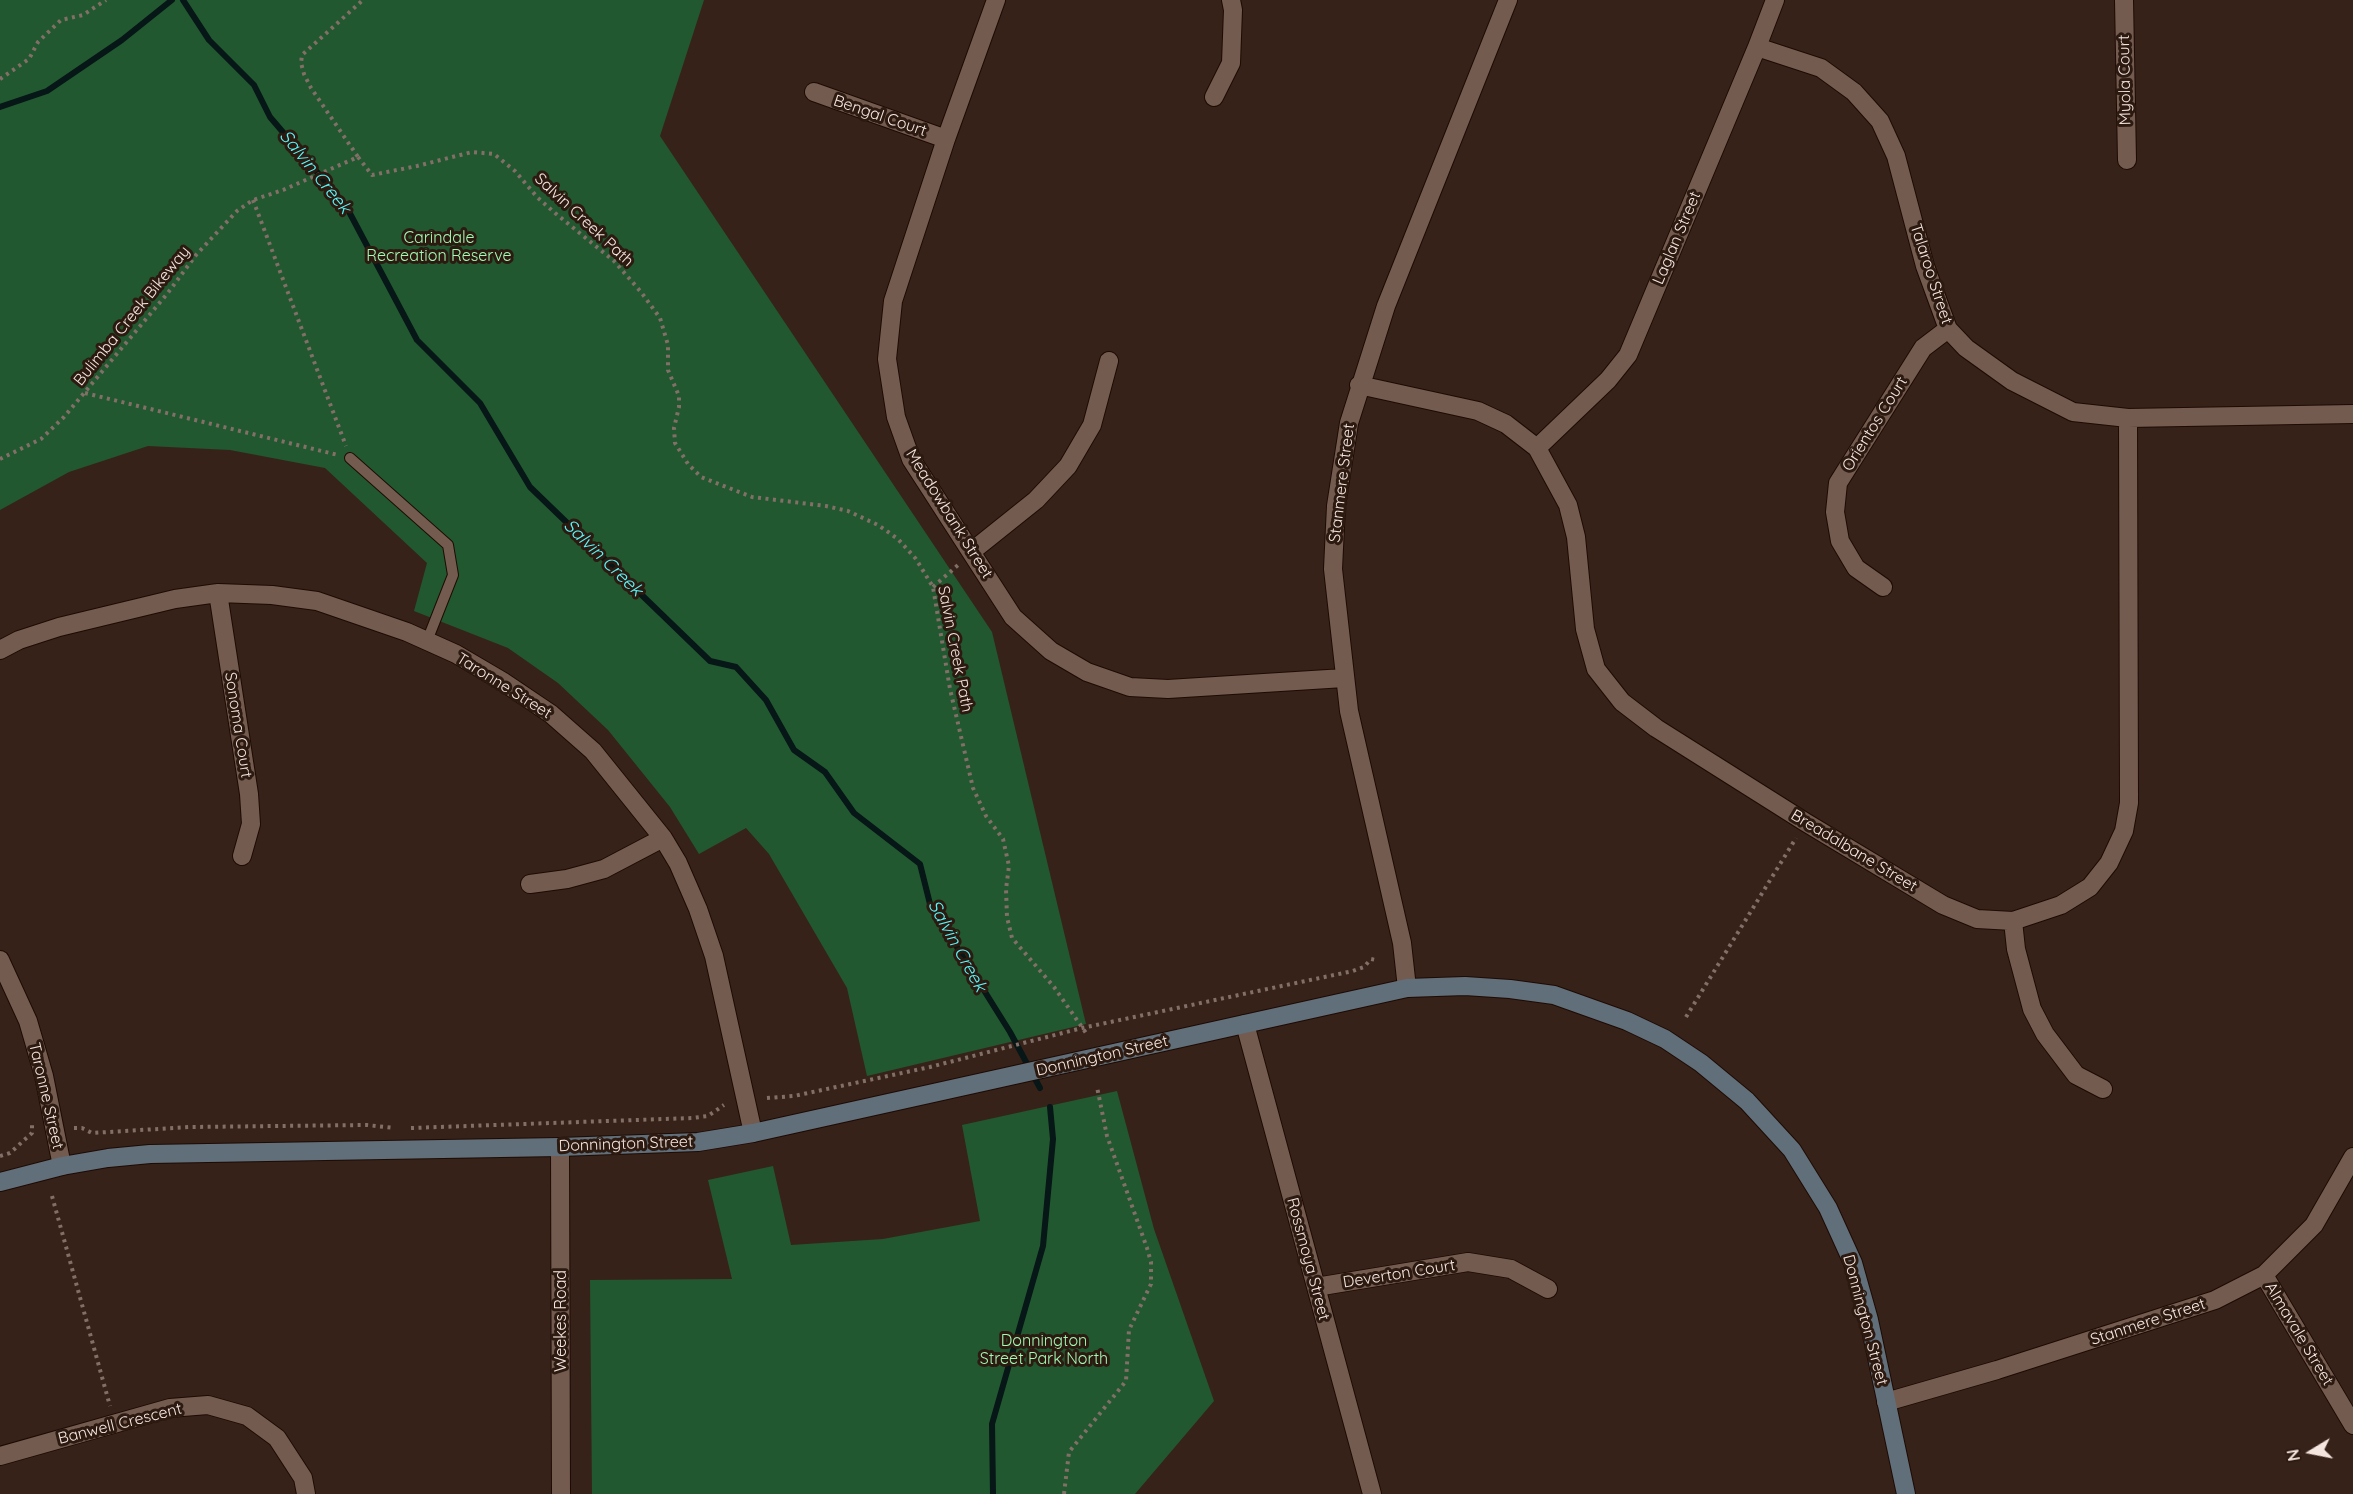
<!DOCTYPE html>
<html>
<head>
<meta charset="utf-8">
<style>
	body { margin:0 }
	#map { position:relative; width:2353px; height:1494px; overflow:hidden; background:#372219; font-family:Quicksand,sans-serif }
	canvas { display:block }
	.north { position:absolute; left:2281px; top:1422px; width:60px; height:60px; -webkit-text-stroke:4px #2c1910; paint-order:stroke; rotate:260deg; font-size:16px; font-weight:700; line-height:24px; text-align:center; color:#f4e6df }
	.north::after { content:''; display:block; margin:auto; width:21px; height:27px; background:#f4e6df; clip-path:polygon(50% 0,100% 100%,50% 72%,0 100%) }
</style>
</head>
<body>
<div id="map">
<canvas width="2353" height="1494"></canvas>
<div class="north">N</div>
</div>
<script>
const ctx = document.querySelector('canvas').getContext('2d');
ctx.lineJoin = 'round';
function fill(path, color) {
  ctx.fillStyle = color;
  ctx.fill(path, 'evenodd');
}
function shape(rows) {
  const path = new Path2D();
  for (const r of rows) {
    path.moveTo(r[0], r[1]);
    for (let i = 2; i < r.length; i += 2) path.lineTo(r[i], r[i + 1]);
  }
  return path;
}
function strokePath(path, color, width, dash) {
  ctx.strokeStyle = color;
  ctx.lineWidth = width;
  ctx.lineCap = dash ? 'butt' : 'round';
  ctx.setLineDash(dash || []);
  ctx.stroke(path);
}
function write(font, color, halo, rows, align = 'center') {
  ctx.font = font + ' Quicksand,sans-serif';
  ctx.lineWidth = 6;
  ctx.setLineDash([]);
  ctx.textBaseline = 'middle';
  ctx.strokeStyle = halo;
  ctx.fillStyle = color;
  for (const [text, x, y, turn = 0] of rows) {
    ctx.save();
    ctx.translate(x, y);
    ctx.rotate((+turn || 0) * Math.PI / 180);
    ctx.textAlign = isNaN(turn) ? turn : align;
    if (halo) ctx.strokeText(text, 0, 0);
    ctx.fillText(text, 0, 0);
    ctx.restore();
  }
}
const green = shape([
	[0,0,704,0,660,136,992,632,1086,1024,867,1076,847,988,769,854,746,828,699,854,670,807,608,730,558,683,508,648,414,611,427,563,325,468,230,450,148,446,69,472,0,510],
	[1117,1091,1154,1229,1214,1401,1135,1494,592,1494,590,1280,732,1279,708,1180,773,1166,791,1245,883,1239,980,1221,962,1125]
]);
const stream = shape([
	[183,0,209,40,254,85,270,117,346,206,417,340,480,403,530,487,710,661,736,667,766,700,794,750,825,772,854,813,920,864,930,904,1010,1032,1040,1088],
	[0,107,47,91,122,40,172,0],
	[993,1494,992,1424,1043,1246,1053,1139,1050,1107]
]);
const path = shape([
	[0,79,29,59,38,42,61,20,83,15,106,0],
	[358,157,372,175,417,166,472,152,494,154,515,171,537,197,555,213,614,261,641,292,660,318,668,345,668,370,679,396,679,407,674,428,675,443,688,464,701,477,752,497,826,506,848,511,878,525,898,539,916,559,933,587,950,689,973,788,986,816,1003,839,1009,866,1006,889,1007,917,1012,938,1054,987,1086,1033],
	[253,200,346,446],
	[85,393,338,455],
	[0,459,41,439,64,417,167,294,196,255,237,211,253,200,283,190,358,157,311,88,304,74,301,63,302,55,363,0],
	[933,587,958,565],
	[1686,1017,1796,838],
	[767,1098,794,1096,930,1067,1082,1028,1353,971,1364,967,1371,959,1376,960],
	[74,1128,82,1128,92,1133,190,1127,367,1125,394,1128],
	[411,1128,692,1118,708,1116,724,1105],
	[0,1156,10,1153,32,1133,32,1123],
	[52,1196,110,1406],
	[1064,1494,1069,1452,1126,1381,1129,1330,1151,1284,1151,1262,1147,1248,1107,1136,1097,1087]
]);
const lane = shape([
	[350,458,448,545,453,575,427,641]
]);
const street = shape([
	[996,0,946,139,893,301,887,359,896,417,911,459,1013,617,1051,651,1087,672,1130,687,1168,689,1344,678],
	[2124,0,2127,160],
	[1757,47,1821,68,1854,92,1880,121,1896,156,1925,266,1948,329,1966,348,2012,381,2073,412,2128,418,2353,414],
	[814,92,946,139],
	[1214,97,1231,63,1233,10,1231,0],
	[1359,385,1478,411,1506,424,1537,448,1568,505,1576,537,1585,629,1596,669,1622,702,1656,728,1805,822,1943,905,1977,919,2013,921,2061,905,2090,887,2109,863,2124,831,2129,803,2128,418],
	[1537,448,1608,380,1628,355,1757,47,1775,0],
	[971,552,1036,500,1068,466,1092,425,1109,361],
	[1883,587,1856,568,1840,541,1835,512,1838,483,1923,348,1948,329],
	[218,593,249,794,251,824,242,856],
	[0,650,19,640,59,627,175,599,218,593,272,595,317,601,407,632,456,654,502,681,551,714,593,751,663,838,678,863,698,909,714,956,753,1133],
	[530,884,567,879,604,869,663,838],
	[2013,921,2016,949,2032,1009,2045,1034,2076,1075,2103,1089],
	[0,960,28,1021,44,1076,62,1166],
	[1407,988,1402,943,1349,711,1333,569,1336,506,1349,423,1386,306,1508,0],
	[1245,1024,1372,1494],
	[560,1147,561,1494],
	[2264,1275,2353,1425],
	[1316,1287,1468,1262,1511,1269,1548,1289],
	[1886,1402,1997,1370,2215,1300,2264,1275,2314,1225,2353,1157],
	[0,1456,170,1408,208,1405,247,1416,277,1438,303,1478,306,1494]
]);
const secondary = shape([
	[0,1182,62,1166,108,1158,150,1154,560,1147,698,1142,753,1133,1407,988,1465,986,1510,989,1554,995,1627,1021,1665,1039,1701,1063,1747,1101,1792,1150,1828,1208,1853,1263,1869,1320,1906,1494]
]);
const streetNames = [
	["Myola Court",2125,80,-91],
	["Bengal Court",880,116,19],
	["Salvin Creek Path",584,220,43],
	["Laglan Street",1677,238,-67],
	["Talaroo Street",1931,274,72],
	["Bulimba Creek Bikeway",132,316,-51],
	["Orientos Court",1875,424,-58],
	["Stanmere Street",1342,483,-83],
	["Meadowbank Street",949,514,58],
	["Salvin Creek Path",955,649,79],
	["Taronne Street",504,686,32],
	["Sonoma Court",238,725,81],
	["Breadalbane Street",1854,851,31],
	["Donnington Street",1102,1056,-13],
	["Taronne Street",46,1096,77],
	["Donnington Street",626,1144,-2],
	["Rossmoya Street",1308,1259,75],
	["Deverton Court",1399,1274,-9],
	["Donnington Street",1865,1320,75],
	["Weekes Road",561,1321,-90],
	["Stanmere Street",2148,1322,-18],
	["Almavale Street",2299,1334,59],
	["Banwell Crescent",120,1424,-14]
];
const parkNames = [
	["Carindale",439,238],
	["Recreation Reserve",439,256],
	["Donnington",1044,1341],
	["Street Park North",1044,1359]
];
const waterNames = [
	["Salvin Creek",315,172,51],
	["Salvin Creek",603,558,44],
	["Salvin Creek",957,946,61]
];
fill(green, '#215830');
strokePath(stream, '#071616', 6);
strokePath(lane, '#1d0b04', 12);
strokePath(street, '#1d0b04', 20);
strokePath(secondary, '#1d0b04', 20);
strokePath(path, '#826f67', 4, [3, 4.5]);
strokePath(lane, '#735b50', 10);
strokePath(street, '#735b50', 18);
strokePath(secondary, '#606f7a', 18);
write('16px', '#f4e6df', '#2c1910', streetNames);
write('16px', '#a0fbb4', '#2c1910', parkNames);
write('italic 18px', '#57f7f9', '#2c1910', waterNames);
</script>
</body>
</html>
